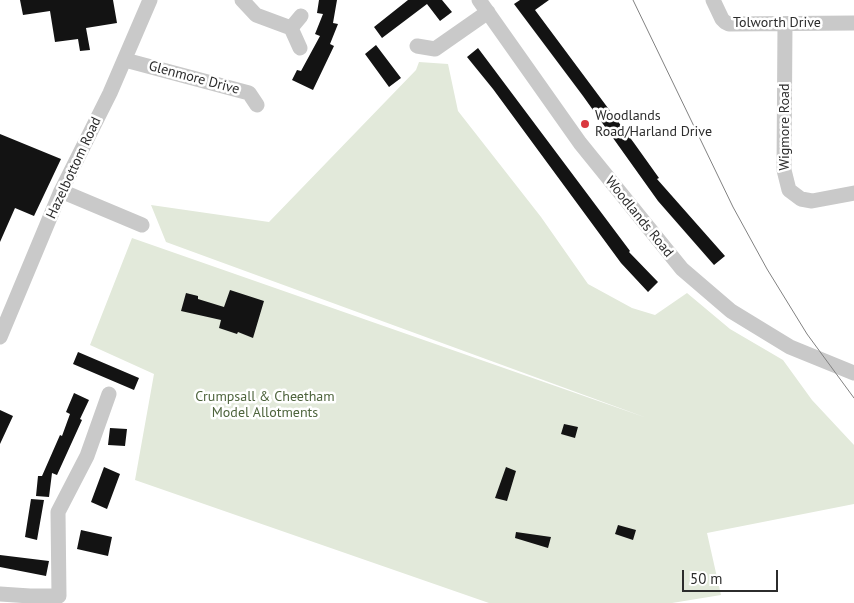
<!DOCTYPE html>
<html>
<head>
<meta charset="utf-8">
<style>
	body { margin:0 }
	#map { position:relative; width:854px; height:603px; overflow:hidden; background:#fff; font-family:"PT Sans",sans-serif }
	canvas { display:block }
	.scale { position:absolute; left:682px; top:570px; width:96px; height:22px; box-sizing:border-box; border:2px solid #2c2c2c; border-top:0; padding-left:6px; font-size:15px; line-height:18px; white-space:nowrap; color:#2c2c2c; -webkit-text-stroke:4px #fff; paint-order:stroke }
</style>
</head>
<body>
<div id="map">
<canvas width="854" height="603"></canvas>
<div class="scale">50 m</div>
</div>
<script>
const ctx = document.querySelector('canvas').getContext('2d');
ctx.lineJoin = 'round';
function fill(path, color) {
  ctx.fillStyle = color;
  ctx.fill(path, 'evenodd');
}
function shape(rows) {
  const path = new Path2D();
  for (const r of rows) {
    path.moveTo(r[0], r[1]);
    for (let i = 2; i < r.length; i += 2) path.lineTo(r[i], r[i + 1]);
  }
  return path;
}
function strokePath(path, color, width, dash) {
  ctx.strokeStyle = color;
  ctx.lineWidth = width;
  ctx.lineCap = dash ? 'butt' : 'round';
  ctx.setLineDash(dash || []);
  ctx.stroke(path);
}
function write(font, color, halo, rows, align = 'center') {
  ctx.font = font + ' "PT Sans",sans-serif';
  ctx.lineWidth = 5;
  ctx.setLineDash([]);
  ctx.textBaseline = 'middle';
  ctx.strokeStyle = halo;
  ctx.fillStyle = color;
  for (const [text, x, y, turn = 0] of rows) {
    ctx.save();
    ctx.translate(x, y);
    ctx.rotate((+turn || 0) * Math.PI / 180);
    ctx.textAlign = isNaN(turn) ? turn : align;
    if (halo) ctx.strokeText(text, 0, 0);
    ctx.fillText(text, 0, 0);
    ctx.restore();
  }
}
const green = shape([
	[419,62,448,64,458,111,541,217,588,284,632,308,655,315,687,293,730,329,783,360,812,400,854,445,854,504,707,533,721,595,672,603,489,603,135,480,154,374,90,345,132,238,647,418,166,242,151,205,269,222,416,70]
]);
const building = shape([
	[20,0,113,0,117,23,86,28,90,50,80,51,78,39,55,42,50,11,23,15],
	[319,0,337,0,333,23,338,24,330,44,334,46,313,90,292,80,297,70,301,71,320,36,315,34,323,14,317,13],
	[408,0,442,0,452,12,440,21,427,4,382,38,374,27],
	[520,0,549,0,535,10,634,143,659,178,657,179,725,256,714,265,658,201,583,96,514,4],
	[376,45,401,78,389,87,365,54],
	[478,48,630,251,629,252,658,282,648,292,621,263,493,89,467,57],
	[0,134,61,159,34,216,15,208,0,242],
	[230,290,264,301,253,338,238,332,237,334,219,328,221,320,181,311,186,293,198,296,198,299,224,307],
	[78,352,139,378,134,390,73,364],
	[74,393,89,400,80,419,82,420,57,475,52,473,49,497,36,496,38,476,42,476,60,435,62,436,70,414,66,412],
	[0,410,13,416,0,444],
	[564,424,578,427,575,438,561,434],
	[110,428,127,429,125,446,108,445],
	[104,467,120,474,107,509,91,502],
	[506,467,516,471,507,501,495,498],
	[31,499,44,500,37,540,25,537],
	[618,525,636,530,633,540,615,534],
	[81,530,112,537,108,556,77,549],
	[516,532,551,537,548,548,515,538],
	[0,555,49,561,46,576,0,567]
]);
const minor = shape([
	[242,0,256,15,291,28,300,48],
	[479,0,580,143,682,269,731,311,790,347,854,373],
	[713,0,722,19,725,22,729,24,854,23],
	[785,24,784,170,789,190,801,199,812,201,854,193],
	[291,28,301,16],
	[417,46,435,49,488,12],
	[125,60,249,93,257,105],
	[61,191,142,225],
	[0,337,61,191,110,93,150,0],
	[0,594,30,596,30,603],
	[30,596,59,596,58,512,87,456,109,394]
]);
const tram = shape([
	[633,0,733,207,767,269,807,334,854,398]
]);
const markers = [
	[585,124,5,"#da383f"]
];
const streetNames = [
	["Tolworth Drive",777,23],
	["Glenmore Drive",194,78,15],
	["Wigmore Road",785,127,-90],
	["Hazelbottom Road",74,168,-65],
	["Woodlands Road",639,217,51]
];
const poiNames = [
	["Woodlands",595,116],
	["Road/Harland Drive",595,132]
];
const parkNames = [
	["Crumpsall & Cheetham",265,397],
	["Model Allotments",265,413]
];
fill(green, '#e2e9da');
fill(building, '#131313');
strokePath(minor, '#c9c9c9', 15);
strokePath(tram, '#818181', 1);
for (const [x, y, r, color] of markers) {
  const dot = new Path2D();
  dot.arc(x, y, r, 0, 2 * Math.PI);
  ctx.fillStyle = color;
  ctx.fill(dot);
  strokePath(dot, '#fff', 2);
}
write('14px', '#2c2c2c', '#fff', streetNames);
write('14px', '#2c2c2c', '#fff', poiNames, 'left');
write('14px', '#4e643d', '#fff', parkNames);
</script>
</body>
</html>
